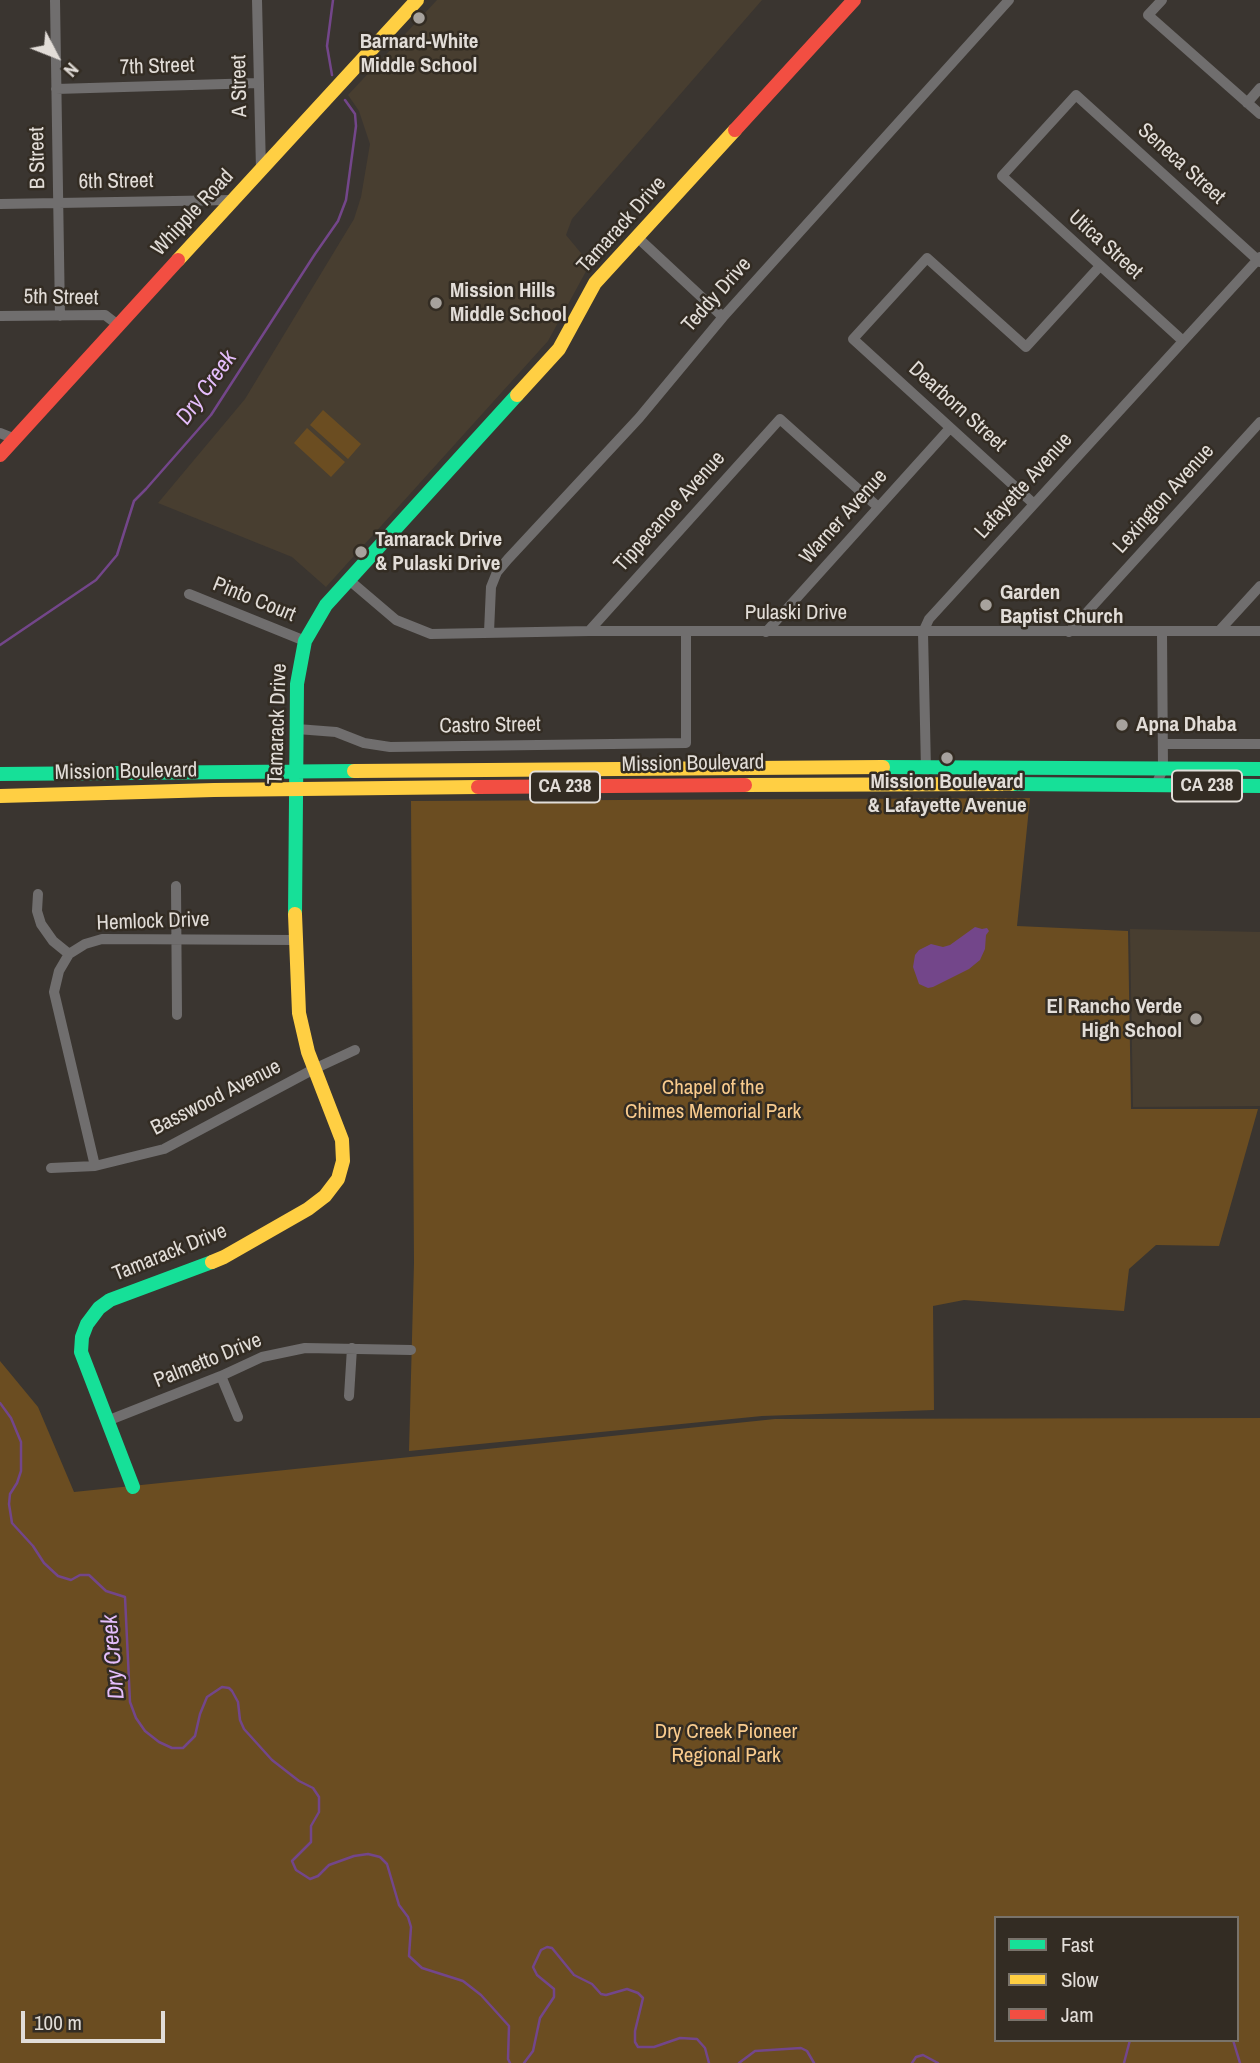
<!DOCTYPE html>
<html>
<head>
<meta charset="utf-8">
<style>
	body { margin:0 }
	#map { position:relative; width:1260px; height:2063px; overflow:hidden; background:#3a3530; font-family:"Archivo Narrow",sans-serif }
	canvas { display:block }
	.legend { position:absolute; left:994px; top:1916px; width:245px; height:126px; box-sizing:border-box; background:#332c23; border:2px solid #79736b; margin:0; padding:9px 12px; list-style:none; font-size:21px; color:#e2ddd8 }
	.legend li { display:flex; align-items:center; gap:14px; height:35px }
	.legend b { width:35px; border:2px solid #79736b }
	.north { position:absolute; left:21px; top:21px; width:70px; height:70px; -webkit-text-stroke:5px #332c23; paint-order:stroke; rotate:132deg; font-size:19px; font-weight:700; line-height:28px; text-align:center; color:#e2ddd8 }
	.north::after { content:''; display:block; margin:auto; width:24px; height:32px; background:#e2ddd8; clip-path:polygon(50% 0,100% 100%,50% 72%,0 100%) }
	.scale { position:absolute; left:21px; top:2011px; width:144px; height:32px; box-sizing:border-box; border:4px solid #e2ddd8; border-top:0; padding-left:9px; font-size:21px; line-height:24px; white-space:nowrap; color:#e2ddd8; -webkit-text-stroke:5px #332c23; paint-order:stroke }
</style>
</head>
<body>
<div id="map">
<canvas width="1260" height="2063"></canvas>
<ul class="legend">
<li><b style="height:9px;background:#16e098"></b>Fast</li>
<li><b style="height:9px;background:#ffcf43"></b>Slow</li>
<li><b style="height:9px;background:#f24e42"></b>Jam</li>
</ul>
<div class="north">N</div>
<div class="scale">100 m</div>
</div>
<script>
const ctx = document.querySelector('canvas').getContext('2d');
ctx.lineJoin = 'round';
function fill(path, color) {
  ctx.fillStyle = color;
  ctx.fill(path, 'evenodd');
}
function shape(rows) {
  const path = new Path2D();
  for (const r of rows) {
    path.moveTo(r[0], r[1]);
    for (let i = 2; i < r.length; i += 2) path.lineTo(r[i], r[i + 1]);
  }
  return path;
}
function strokePath(path, color, width, dash) {
  ctx.strokeStyle = color;
  ctx.lineWidth = width;
  ctx.lineCap = dash ? 'butt' : 'round';
  ctx.setLineDash(dash || []);
  ctx.stroke(path);
}
function write(font, color, halo, rows, align = 'center') {
  ctx.font = font + ' "Archivo Narrow",sans-serif';
  ctx.lineWidth = 5;
  ctx.setLineDash([]);
  ctx.textBaseline = 'middle';
  ctx.strokeStyle = halo;
  ctx.fillStyle = color;
  for (const [text, x, y, turn = 0] of rows) {
    ctx.save();
    ctx.translate(x, y);
    ctx.rotate((+turn || 0) * Math.PI / 180);
    ctx.textAlign = isNaN(turn) ? turn : align;
    if (halo) ctx.strokeText(text, 0, 0);
    ctx.fillText(text, 0, 0);
    ctx.restore();
  }
}
const built = shape([
	[437,0,762,0,572,219,566,235,590,264,548,341,326,587,292,557,158,503,245,399,354,219,361,197,370,144,359,111,348,95],
	[1130,929,1260,932,1260,1106,1133,1107]
]);
const green = shape([
	[323,410,361,444,348,459,310,425],
	[307,428,345,462,331,477,294,443],
	[1030,798,1017,926,1128,931,1131,1109,1258,1109,1219,1246,1156,1245,1129,1269,1124,1311,964,1300,933,1306,934,1410,762,1416,409,1451,414,1263,411,801],
	[0,1361,38,1407,74,1492,775,1419,1260,1418,1260,2063,0,2063],
	[996,1918,1237,1918,1237,2040,996,2040]
]);
const water = shape([
	[975,927,982,929,987,928,989,931,986,935,985,949,980,960,969,969,933,987,928,988,919,984,913,967,915,955,919,950,931,944,943,947,950,945]
]);
const stream = shape([
	[332,75,327,46,333,0],
	[0,645,96,580,117,555,134,501,146,489,211,415,315,254,338,221,346,200,356,126,355,114,345,100],
	[0,1403,11,1418,21,1442,21,1471,17,1483,10,1494,9,1504,12,1523,33,1546,44,1563,58,1576,71,1580,80,1575,89,1575,106,1591,125,1597,130,1702,136,1718,145,1731,159,1742,172,1748,183,1748,195,1736,200,1714,207,1697,222,1687,229,1688,232,1691,238,1702,240,1720,244,1729,272,1760,299,1781,313,1788,319,1797,319,1812,311,1826,311,1842,292,1861,296,1870,310,1879,318,1876,329,1865,354,1856,368,1854,380,1857,387,1864,399,1905,408,1917,411,1927,409,1956,422,1968,463,1981,481,1995,509,2026,508,2059,510,2063],
	[1233,2040,1240,2063],
	[524,2063,533,2051,540,2018,554,1997,554,1989,537,1975,533,1967,541,1950,547,1947,552,1948,574,1975,592,1984,601,1994,606,1995,627,1989,638,1993,643,1998,635,2031,635,2042,638,2047,654,2047,680,2038,697,2039,705,2048,709,2063],
	[739,2063,755,2051,801,2048,807,2051,814,2063],
	[912,2063,916,2057,923,2055,938,2063],
	[1124,2063,1130,2040]
]);
const street = shape([
	[55,0,60,316],
	[257,0,261,170],
	[1162,0,1148,15,1260,114],
	[56,89,259,83],
	[1247,103,1260,88],
	[0,204,232,200],
	[637,237,723,317],
	[0,316,105,315,118,325],
	[1183,341,1002,176,1076,95,1260,262],
	[0,433,15,439],
	[1034,504,853,339,927,258,1026,347,1100,266],
	[349,580,396,620,431,634,589,631,1260,631],
	[189,594,305,641],
	[589,631,780,419,878,507],
	[1219,631,1260,586],
	[489,632,491,587,497,572,508,559,639,418,723,317,1009,0],
	[766,632,950,428],
	[1069,632,1260,422],
	[297,729,336,732,364,743,390,747,686,743,686,632],
	[1163,744,1260,744],
	[926,770,923,632,929,619,1260,257],
	[1155,787,1163,769,1162,632],
	[176,886,177,1015],
	[38,894,37,911,41,924,53,941,69,954],
	[95,1166,54,992,59,971,69,954,85,944,102,939,295,940],
	[51,1168,95,1166,164,1149,314,1069,355,1050],
	[221,1376,238,1417],
	[349,1396,352,1348],
	[107,1421,221,1376,262,1357,305,1348,411,1350]
]);
const fast = shape([
	[883,767,1260,769],
	[0,774,354,771],
	[1011,784,1260,786],
	[295,914,297,684,305,641,326,605,517,395],
	[133,1487,81,1352,82,1337,87,1324,99,1308,110,1300,212,1262]
]);
const slow = shape([
	[178,260,417,0],
	[517,395,559,349,595,283,735,130],
	[354,771,883,767],
	[745,785,1011,784],
	[0,796,214,790,478,787],
	[212,1262,224,1257,308,1209,325,1196,338,1179,343,1161,342,1140,308,1052,299,1013,295,914]
]);
const jam = shape([
	[735,130,854,0],
	[0,455,178,260],
	[478,787,745,785]
]);
const markers = [
	[419,18,7,"#a7a29d"],
	[436,303,7,"#a7a29d"],
	[361,552,7,"#a7a29d"],
	[986,605,7,"#a7a29d"],
	[1122,725,7,"#a7a29d"],
	[947,758,7,"#a7a29d"],
	[1196,1019,7,"#a7a29d"]
];
const shields = [
	[1207,786,70],
	[565,787,70]
];
const shieldNames = [
	["CA 238",1207,786],
	["CA 238",565,787]
];
const poiNames = [
	["Barnard-White",419,42,"center"],
	["Middle School",419,66,"center"],
	["Mission Hills",450,291],
	["Middle School",450,315],
	["Tamarack Drive",375,540],
	["& Pulaski Drive",375,564],
	["Garden",1000,593],
	["Baptist Church",1000,617],
	["Apna Dhaba",1136,725],
	["Mission Boulevard",947,782,"center"],
	["& Lafayette Avenue",947,806,"center"],
	["El Rancho Verde",1182,1007,"right"],
	["High School",1182,1031,"right"]
];
const streetNames = [
	["7th Street",157,67,-2],
	["A Street",240,86,-91],
	["B Street",38,158,-91],
	["Seneca Street",1181,164,42],
	["6th Street",116,182,-1],
	["Whipple Road",193,213,-47],
	["Tamarack Drive",622,225,-48],
	["Utica Street",1105,245,42],
	["Teddy Drive",717,295,-48],
	["5th Street",61,298,1],
	["Dearborn Street",957,407,42],
	["Lafayette Avenue",1024,486,-48],
	["Lexington Avenue",1164,499,-48],
	["Tippecanoe Avenue",670,512,-48],
	["Warner Avenue",844,517,-48],
	["Pinto Court",254,600,22],
	["Pulaski Drive",796,613],
	["Tamarack Drive",278,724,-88],
	["Castro Street",490,726,-1],
	["Mission Boulevard",693,764,-1],
	["Mission Boulevard",126,772,-1],
	["Hemlock Drive",153,922,-2],
	["Basswood Avenue",216,1098,-27],
	["Tamarack Drive",170,1253,-22],
	["Palmetto Drive",208,1361,-22]
];
const parkNames = [
	["Chapel of the",713,1088],
	["Chimes Memorial Park",713,1112],
	["Dry Creek Pioneer",726,1732],
	["Regional Park",726,1756]
];
const waterNames = [
	["Dry Creek",207,388,-54],
	["Dry Creek",114,1657,-95]
];
fill(built, '#483e30');
fill(green, '#6b4d21');
fill(water, '#73468a');
strokePath(stream, '#73468a', 2.5);
strokePath(street, '#706e6e', 10);
strokePath(fast, '#16e098', 14);
strokePath(slow, '#ffcf43', 14);
strokePath(jam, '#f24e42', 14);
for (const [x, y, r, color] of markers) {
  const dot = new Path2D();
  dot.arc(x, y, r, 0, 2 * Math.PI);
  ctx.fillStyle = color;
  ctx.fill(dot);
  strokePath(dot, '#332c23', 2.5);
}
for (const [x, y, w] of shields) {
  const box = new Path2D();
  box.roundRect(x - w / 2, y - 15.5, w, 31, 5);
  ctx.fillStyle = '#332c23';
  ctx.fill(box);
  strokePath(box, '#e2ddd8', 2);
}
write('bold 19px', '#e2ddd8', null, shieldNames);
write('bold 21px', '#e2ddd8', '#332c23', poiNames, 'left');
write('21px', '#e2ddd8', '#332c23', streetNames);
write('21px', '#f9cb8d', '#332c23', parkNames);
write('italic 23px', '#e4bdfb', '#332c23', waterNames);
</script>
</body>
</html>
